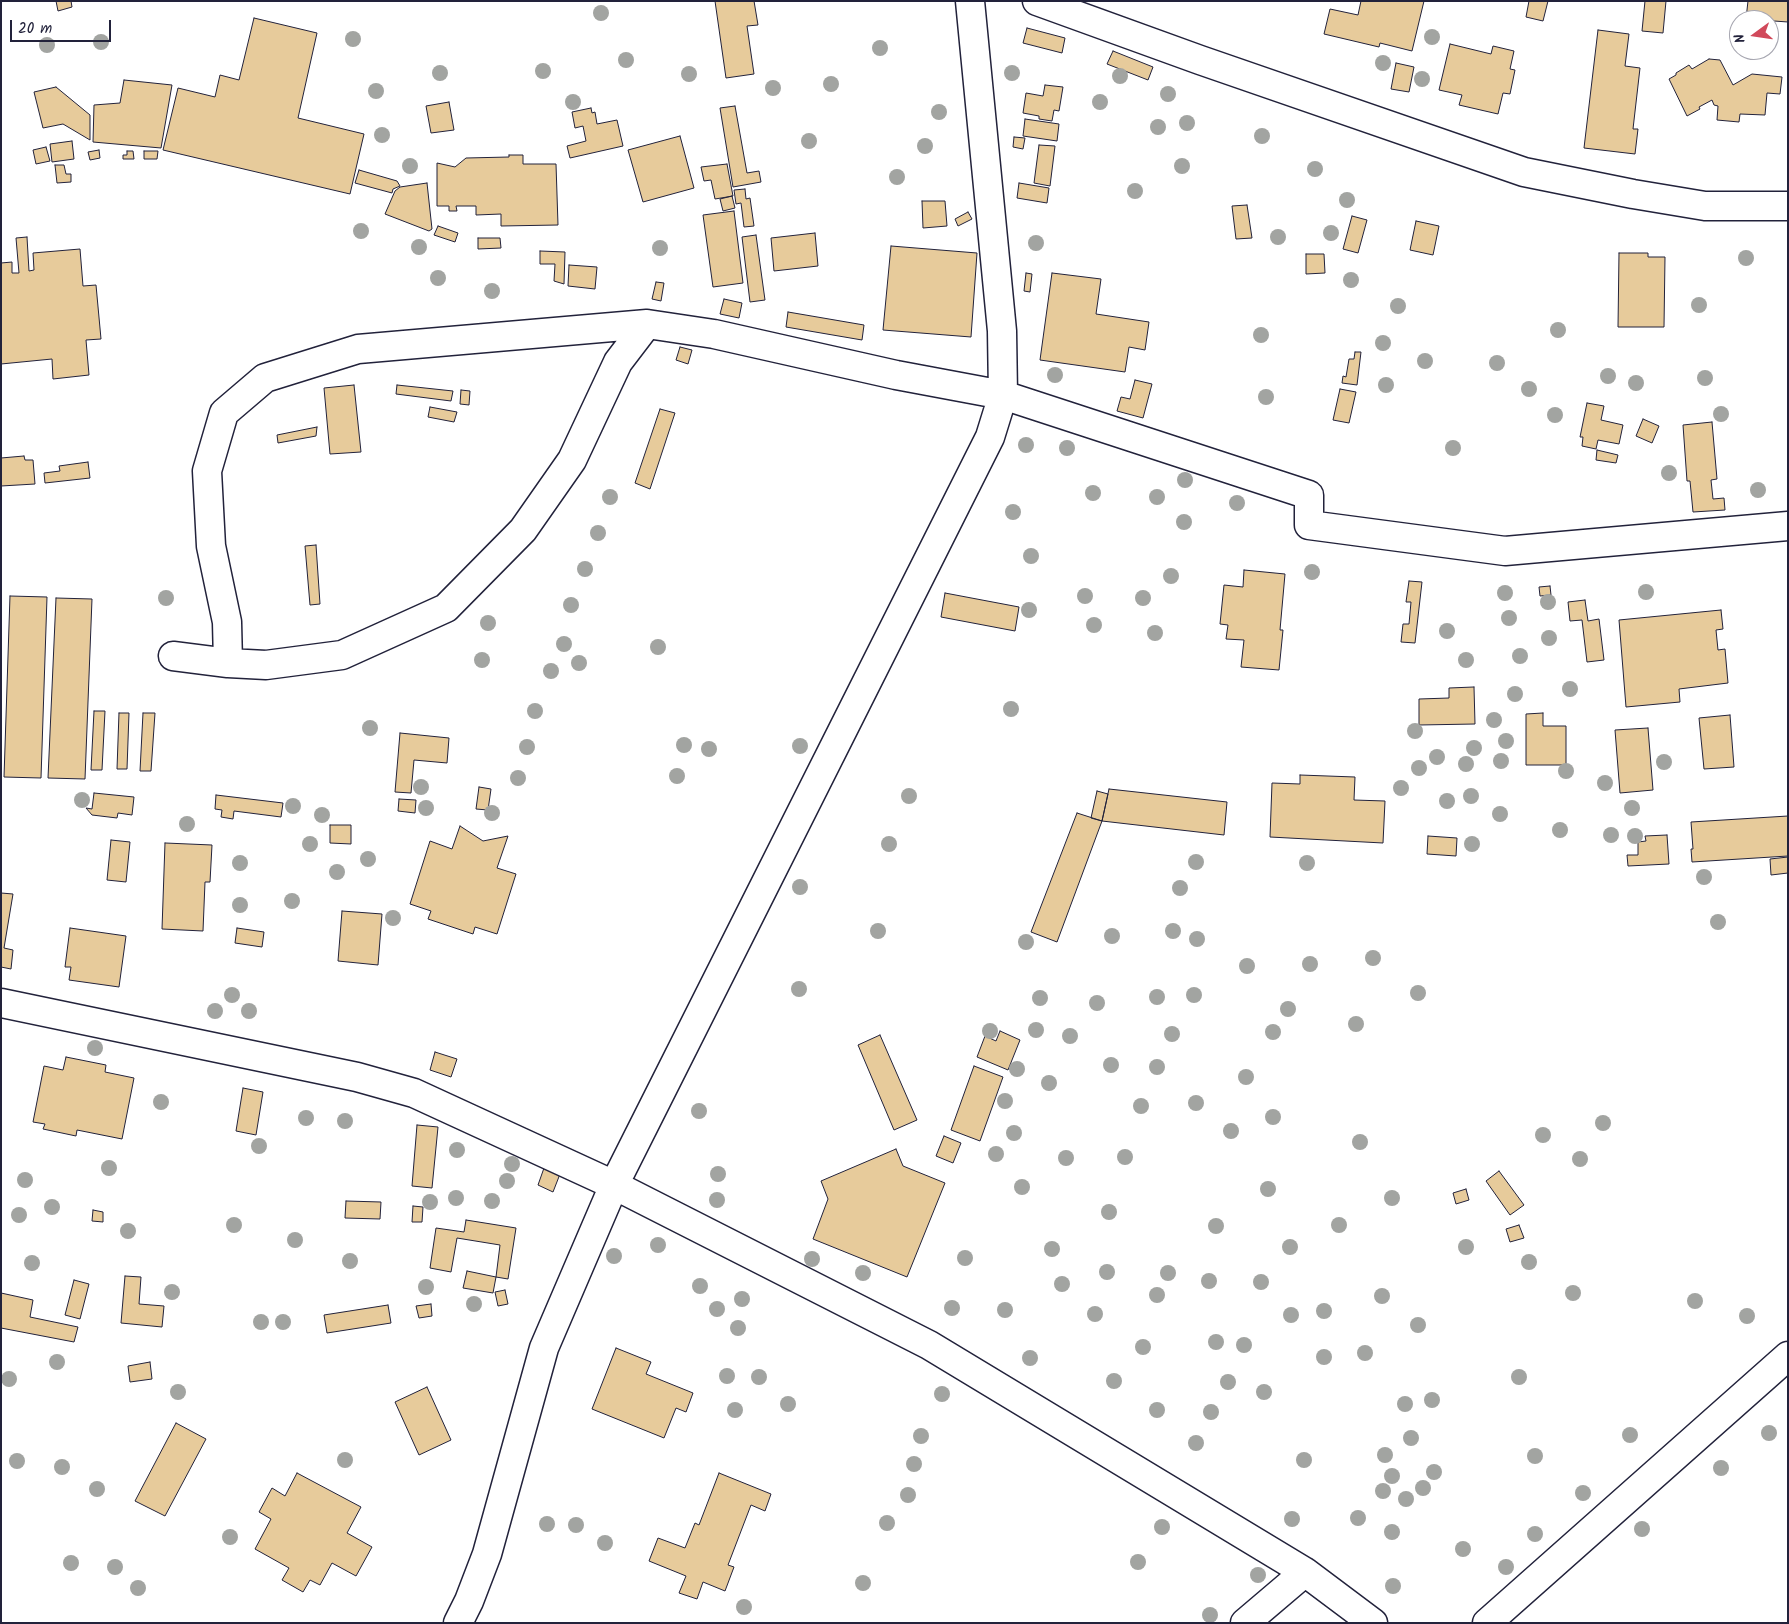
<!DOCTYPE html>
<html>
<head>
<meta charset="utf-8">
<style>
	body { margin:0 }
	#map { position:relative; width:1789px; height:1624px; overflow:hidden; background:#fff; font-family:Kalam,sans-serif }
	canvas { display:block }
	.frame { position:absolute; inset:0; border:2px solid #22223b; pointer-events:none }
	.north { position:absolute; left:1729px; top:10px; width:50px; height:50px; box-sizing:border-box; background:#fff; border:1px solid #a7a7b1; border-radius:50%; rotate:256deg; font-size:14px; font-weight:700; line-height:20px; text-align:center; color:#22223b }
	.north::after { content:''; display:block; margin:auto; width:18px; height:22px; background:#d1495b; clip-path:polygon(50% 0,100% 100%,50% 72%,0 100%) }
	.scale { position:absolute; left:10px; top:20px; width:101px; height:22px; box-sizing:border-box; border:2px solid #22223b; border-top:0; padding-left:6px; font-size:15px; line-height:18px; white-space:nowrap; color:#22223b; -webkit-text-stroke:4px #fff; paint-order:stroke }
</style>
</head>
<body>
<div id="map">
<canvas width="1789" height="1624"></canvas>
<div class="frame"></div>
<div class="north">N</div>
<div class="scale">20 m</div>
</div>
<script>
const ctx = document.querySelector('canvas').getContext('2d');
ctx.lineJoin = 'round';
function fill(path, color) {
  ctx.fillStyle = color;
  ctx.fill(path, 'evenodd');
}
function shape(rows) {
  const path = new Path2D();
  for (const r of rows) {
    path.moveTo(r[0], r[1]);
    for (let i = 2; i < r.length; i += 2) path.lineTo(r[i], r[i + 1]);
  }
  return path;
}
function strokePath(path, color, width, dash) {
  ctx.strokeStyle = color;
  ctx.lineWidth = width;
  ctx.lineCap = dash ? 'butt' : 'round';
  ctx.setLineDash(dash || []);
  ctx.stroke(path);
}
const building = shape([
	[56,1,71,1,72,7,58,11,56,1],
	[715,1,754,1,758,25,747,26,754,74,726,78,715,1],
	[1361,1,1424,1,1412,51,1380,43,1379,47,1324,34,1330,9,1358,15,1361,1],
	[1529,1,1548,1,1543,21,1526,17,1529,1],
	[1645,1,1666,1,1663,33,1642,31,1645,1],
	[1748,1,1788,1,1788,22,1746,19,1748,1],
	[254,18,317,33,298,118,364,134,350,194,163,150,178,88,215,97,220,75,239,80,254,18],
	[1027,28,1065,38,1062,53,1023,43,1027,28],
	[1598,30,1629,34,1625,66,1640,68,1633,129,1638,129,1635,154,1584,148,1598,30],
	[1450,44,1491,54,1493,46,1514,51,1510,69,1515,70,1510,94,1503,93,1498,114,1459,105,1462,95,1439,90,1450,44],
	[1113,51,1153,67,1148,80,1107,64,1113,51],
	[1709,59,1720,60,1733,85,1752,74,1782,77,1780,94,1767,93,1765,115,1740,114,1739,122,1717,120,1718,106,1714,105,1712,100,1699,107,1700,109,1687,116,1669,79,1676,75,1676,73,1689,65,1692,69,1709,59],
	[1396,63,1414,67,1409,92,1391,89,1396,63],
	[124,80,172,85,161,148,93,142,94,105,120,103,124,80],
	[1045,85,1063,87,1059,111,1054,110,1052,121,1039,119,1039,116,1023,113,1026,93,1043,96,1045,85],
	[56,87,90,115,90,140,63,124,43,128,34,92,56,87],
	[449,102,454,130,431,133,426,106,449,102],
	[735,106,747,173,759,171,761,182,733,187,720,108,735,106],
	[591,108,592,113,595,112,597,124,617,120,623,146,570,158,567,146,586,141,583,126,575,128,572,112,591,108],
	[1025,119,1059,124,1057,141,1023,136,1025,119],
	[680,136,694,188,643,202,628,150,680,136],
	[1014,137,1025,138,1023,149,1013,147,1014,137],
	[72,141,74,159,52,162,50,144,72,141],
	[1039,145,1055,146,1050,186,1034,183,1039,145],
	[46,147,50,161,36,164,33,150,46,147],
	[99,150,100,158,90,160,88,152,99,150],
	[127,151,133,151,134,159,123,159,123,155,127,155,127,151],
	[144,151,158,151,157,159,144,159,144,151],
	[509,155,523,155,523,164,556,164,558,225,501,226,501,214,476,215,476,206,456,206,457,211,449,211,449,206,437,206,437,163,455,167,466,158,509,157,509,155],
	[727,164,733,196,715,199,711,180,704,181,701,167,727,164],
	[55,165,64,165,66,174,71,174,71,182,57,183,55,165],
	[359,170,397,181,400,186,393,189,392,193,355,183,359,170],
	[427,183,432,229,429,231,385,214,395,191,400,187,427,183],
	[1019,183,1049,188,1047,203,1017,198,1019,183],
	[745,189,746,199,750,198,754,226,744,227,741,203,736,204,734,190,745,189],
	[732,196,735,208,723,211,720,199,732,196],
	[922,201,945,201,947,226,923,228,922,201],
	[1247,205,1252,238,1236,239,1232,206,1247,205],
	[734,211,743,283,713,287,703,215,734,211],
	[968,212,972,219,958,226,955,219,968,212],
	[1352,216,1367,220,1358,253,1343,249,1352,216],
	[1416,221,1439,226,1433,255,1410,250,1416,221],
	[438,226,458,233,455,242,434,235,438,226],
	[815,233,818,266,774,271,771,238,815,233],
	[756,235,765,300,750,302,742,237,756,235],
	[27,237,29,271,34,270,33,253,80,249,83,286,96,285,101,339,86,340,89,375,53,379,52,359,1,364,1,263,12,262,12,273,19,273,16,238,27,237],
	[478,238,500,238,501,248,478,249,478,238],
	[891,246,977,253,971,337,883,330,891,246],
	[540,251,565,252,564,284,554,281,555,264,540,264,540,251],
	[1619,253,1648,253,1648,257,1665,257,1664,327,1618,327,1619,253],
	[1306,254,1324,254,1325,273,1306,274,1306,254],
	[569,265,597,267,595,289,568,286,569,265],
	[1026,273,1032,274,1030,292,1024,291,1026,273],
	[1052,273,1101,279,1096,314,1149,322,1145,350,1129,347,1125,372,1040,360,1052,273],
	[656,282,664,283,661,301,652,299,656,282],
	[724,299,742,303,739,318,720,314,724,299],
	[788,312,864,325,862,340,786,327,788,312],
	[680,347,692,350,688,364,676,360,680,347],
	[1355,352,1361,352,1357,385,1342,383,1343,376,1346,377,1349,359,1354,359,1355,352],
	[1135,380,1152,384,1143,418,1117,411,1121,397,1130,399,1135,380],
	[354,385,361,452,330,454,324,388,354,385],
	[397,385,453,391,451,401,396,394,397,385],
	[1340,389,1356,392,1349,423,1333,420,1340,389],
	[461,390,470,391,469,405,460,404,461,390],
	[1587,403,1604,406,1601,420,1623,425,1619,444,1598,440,1596,449,1582,446,1583,437,1580,437,1587,403],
	[430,407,457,412,454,422,428,417,430,407],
	[660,409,675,413,650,489,635,483,660,409],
	[1643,419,1659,426,1652,443,1636,436,1643,419],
	[1712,422,1717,479,1711,480,1713,499,1724,498,1725,510,1693,512,1690,481,1687,481,1683,425,1712,422],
	[317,427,316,436,278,443,277,435,317,427],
	[1597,450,1618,455,1616,463,1596,460,1597,450],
	[24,456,25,460,33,460,35,484,1,486,1,458,24,456],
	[88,462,90,478,45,483,44,473,60,471,59,466,88,462],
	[316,545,320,604,310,605,305,546,316,545],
	[1244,570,1285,574,1280,630,1283,630,1279,670,1241,667,1244,640,1226,639,1228,625,1220,624,1224,585,1243,587,1244,570],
	[1409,581,1422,582,1415,643,1401,642,1403,624,1409,624,1411,602,1406,602,1409,581],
	[1550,586,1551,595,1540,596,1539,587,1550,586],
	[945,593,1019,607,1015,631,941,617,945,593],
	[10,596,47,597,41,778,4,777,10,596],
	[56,598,92,599,85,779,48,778,56,598],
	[1585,600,1588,621,1599,619,1604,660,1587,662,1582,620,1570,621,1568,602,1585,600],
	[1721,610,1723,629,1716,630,1718,650,1725,649,1728,683,1679,689,1680,702,1626,707,1619,620,1721,610],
	[1474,687,1475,724,1419,725,1419,699,1449,698,1449,688,1474,687],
	[94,711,105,711,102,770,91,770,94,711],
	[119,713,129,713,127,769,117,769,119,713],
	[143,713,155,713,151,771,140,771,143,713],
	[1543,713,1543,726,1566,726,1566,765,1526,765,1526,714,1543,713],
	[1730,715,1734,767,1704,769,1699,718,1730,715],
	[1648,728,1653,790,1620,793,1615,730,1648,728],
	[400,733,449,738,447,763,414,760,411,793,395,792,400,733],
	[1300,775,1355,777,1354,800,1385,801,1383,843,1270,837,1272,783,1300,784,1300,775],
	[479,787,491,789,488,810,476,809,479,787],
	[1109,789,1227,802,1224,835,1102,821,1109,789],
	[1097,791,1108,794,1102,821,1091,818,1097,791],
	[94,793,134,797,132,815,118,813,117,818,92,815,86,808,92,809,94,793],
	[216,795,283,803,281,817,234,811,233,819,221,817,222,810,215,809,216,795],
	[399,799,416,800,415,813,398,811,399,799],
	[1077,813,1102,821,1057,942,1031,932,1077,813],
	[1788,816,1788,856,1692,862,1691,849,1693,849,1691,822,1788,816],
	[330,825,351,825,351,844,330,843,330,825],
	[460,826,483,841,508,836,497,868,516,874,497,934,475,927,473,934,428,919,431,911,410,904,430,841,452,849,460,826],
	[1667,835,1669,864,1628,866,1627,855,1638,855,1638,842,1646,841,1645,836,1667,835],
	[1428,836,1457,838,1456,856,1427,854,1428,836],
	[111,840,130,842,126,882,107,880,111,840],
	[165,843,212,845,210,882,205,882,203,931,162,929,165,843],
	[1788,857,1788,873,1771,875,1770,859,1788,857],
	[1,893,13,894,4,948,13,950,11,969,1,967,1,893],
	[342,911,382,914,378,965,338,961,342,911],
	[70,928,126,936,119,987,69,980,71,967,65,967,70,928],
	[237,928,264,932,262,947,235,943,237,928],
	[1000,1031,1020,1040,1008,1070,977,1057,985,1036,996,1041,1000,1031],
	[880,1035,917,1120,894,1130,858,1045,880,1035],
	[435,1052,457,1059,451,1077,430,1070,435,1052],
	[66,1057,106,1065,105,1072,134,1078,122,1139,77,1130,76,1136,43,1129,45,1124,33,1122,44,1066,63,1070,66,1057],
	[974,1066,1003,1077,980,1141,951,1130,974,1066],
	[243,1088,263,1092,256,1135,236,1131,243,1088],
	[417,1125,438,1127,432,1188,412,1186,417,1125],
	[944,1136,961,1143,953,1163,936,1156,944,1136],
	[896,1149,903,1166,945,1183,907,1277,813,1239,828,1199,821,1181,896,1149],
	[544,1168,560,1174,553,1192,538,1185,544,1168],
	[1499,1171,1524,1205,1510,1215,1486,1181,1499,1171],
	[1466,1189,1469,1200,1456,1204,1453,1193,1466,1189],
	[346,1201,381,1202,380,1219,345,1218,346,1201],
	[413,1206,423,1207,422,1222,412,1222,413,1206],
	[93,1210,103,1212,103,1222,92,1221,93,1210],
	[466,1220,516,1228,508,1279,496,1277,500,1245,457,1238,451,1272,430,1268,436,1228,464,1232,466,1220],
	[1519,1225,1524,1238,1510,1242,1506,1229,1519,1225],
	[467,1271,496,1277,493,1293,463,1288,467,1271],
	[125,1276,141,1277,139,1304,164,1306,162,1327,121,1323,125,1276],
	[74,1280,89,1284,80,1319,65,1315,74,1280],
	[505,1290,508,1304,498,1306,495,1292,505,1290],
	[1,1293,33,1300,30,1317,78,1327,74,1342,1,1328,1,1293],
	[431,1304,432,1316,419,1318,416,1306,431,1304],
	[388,1305,391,1323,327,1333,324,1315,388,1305],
	[616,1348,651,1362,646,1374,693,1393,686,1412,676,1408,664,1438,592,1409,616,1348],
	[150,1362,152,1379,130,1382,128,1366,150,1362],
	[427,1387,451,1440,419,1455,395,1402,427,1387],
	[176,1423,206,1439,165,1516,135,1501,176,1423],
	[297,1473,361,1507,347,1533,372,1547,356,1576,332,1563,320,1585,310,1580,303,1592,282,1580,289,1568,255,1549,271,1519,259,1512,272,1488,285,1496,297,1473],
	[719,1473,771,1494,765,1511,751,1505,728,1565,734,1567,725,1591,703,1582,697,1599,679,1593,686,1576,649,1561,658,1538,685,1548,695,1523,699,1525,719,1473]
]);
const street = shape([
	[1037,1,1200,60,1524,172,1633,194,1705,206,1788,206],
	[173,656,228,663,266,665,342,655,446,608,523,530,572,460,618,362,647,324,714,334,896,375,1003,395,1309,495,1309,525,1505,551,1788,526],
	[228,663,227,622,211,546,207,471,224,413,265,378,358,349,647,324],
	[1,1003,357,1077,414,1093,614,1185,929,1345,1305,1572,1373,1623],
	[458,1623,469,1601,487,1554,544,1348,614,1185,990,437,1003,395,1002,331,970,1],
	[1245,1623,1305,1572],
	[1487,1623,1788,1356]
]);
const trees = [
	[601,13],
	[1432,37],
	[353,39],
	[101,42],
	[47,45],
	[880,48],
	[626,60],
	[1383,63],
	[543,71],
	[440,73],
	[1012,73],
	[689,74],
	[1120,76],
	[1422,79],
	[831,84],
	[773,88],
	[376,91],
	[1168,94],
	[573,102],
	[1100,102],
	[939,112],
	[1187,123],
	[1158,127],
	[382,135],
	[1262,136],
	[809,141],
	[925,146],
	[410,166],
	[1182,166],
	[1315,169],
	[897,177],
	[1135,191],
	[1347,200],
	[361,231],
	[1331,233],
	[1278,237],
	[1036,243],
	[419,247],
	[660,248],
	[1746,258],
	[438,278],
	[1351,280],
	[492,291],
	[1699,305],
	[1398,306],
	[1558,330],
	[1261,335],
	[1383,343],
	[1425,361],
	[1497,363],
	[1055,375],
	[1608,376],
	[1705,378],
	[1636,383],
	[1386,385],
	[1529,389],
	[1266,397],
	[1721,414],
	[1555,415],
	[1026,445],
	[1067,448],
	[1453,448],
	[1669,473],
	[1185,480],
	[1758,490],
	[1093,493],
	[610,497],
	[1157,497],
	[1237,503],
	[1013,512],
	[1184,522],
	[598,533],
	[1031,556],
	[585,569],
	[1312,572],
	[1171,576],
	[1646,592],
	[1505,593],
	[1085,596],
	[166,598],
	[1143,598],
	[1548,602],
	[571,605],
	[1029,610],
	[1509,618],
	[488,623],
	[1094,625],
	[1447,631],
	[1155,633],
	[1549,638],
	[564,644],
	[658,647],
	[1520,656],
	[482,660],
	[1466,660],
	[579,663],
	[551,671],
	[1570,689],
	[1515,694],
	[1011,709],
	[535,711],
	[1494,720],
	[370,728],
	[1415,731],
	[1506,741],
	[684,745],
	[800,746],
	[527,747],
	[1474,748],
	[709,749],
	[1437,757],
	[1501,761],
	[1664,762],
	[1466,764],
	[1419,768],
	[1566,771],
	[677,776],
	[518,778],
	[1605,783],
	[421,787],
	[1401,788],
	[909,796],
	[1471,796],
	[82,800],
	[1447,801],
	[293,806],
	[426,808],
	[1632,808],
	[492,813],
	[1500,814],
	[322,815],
	[187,824],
	[1560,830],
	[1611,835],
	[1635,836],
	[310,844],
	[889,844],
	[1472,844],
	[368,859],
	[1196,862],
	[240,863],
	[1307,863],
	[337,872],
	[1704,877],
	[800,887],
	[1180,888],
	[292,901],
	[240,905],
	[393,918],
	[1718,922],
	[878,931],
	[1173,931],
	[1112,936],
	[1197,939],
	[1026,942],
	[1373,958],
	[1310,964],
	[1247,966],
	[799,989],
	[1418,993],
	[232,995],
	[1194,995],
	[1157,997],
	[1040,998],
	[1097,1003],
	[1288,1009],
	[215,1011],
	[249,1011],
	[1356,1024],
	[1036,1030],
	[990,1031],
	[1273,1032],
	[1172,1034],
	[1070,1036],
	[95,1048],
	[1111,1065],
	[1157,1067],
	[1017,1069],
	[1246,1077],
	[1049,1083],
	[1005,1101],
	[161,1102],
	[1196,1103],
	[1141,1106],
	[699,1111],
	[1273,1117],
	[306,1118],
	[345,1121],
	[1603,1123],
	[1231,1131],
	[1014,1133],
	[1543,1135],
	[1360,1142],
	[259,1146],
	[457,1150],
	[996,1154],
	[1125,1157],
	[1066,1158],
	[1580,1159],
	[512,1164],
	[109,1168],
	[718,1174],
	[25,1180],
	[507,1181],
	[1022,1187],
	[1268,1189],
	[456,1198],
	[1392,1198],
	[717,1200],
	[492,1201],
	[430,1202],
	[52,1207],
	[1109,1212],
	[19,1215],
	[234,1225],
	[1339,1225],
	[1216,1226],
	[128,1231],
	[295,1240],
	[658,1245],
	[1290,1247],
	[1466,1247],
	[1052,1249],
	[614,1256],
	[965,1258],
	[812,1259],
	[350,1261],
	[1529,1262],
	[32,1263],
	[1107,1272],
	[863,1273],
	[1168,1273],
	[1209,1281],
	[1261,1282],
	[1062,1284],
	[700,1286],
	[426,1287],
	[172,1292],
	[1573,1293],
	[1157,1295],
	[1382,1296],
	[742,1299],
	[1695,1301],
	[474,1304],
	[952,1308],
	[717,1309],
	[1005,1310],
	[1324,1311],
	[1095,1314],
	[1291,1315],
	[1747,1316],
	[261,1322],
	[283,1322],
	[1418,1325],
	[738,1328],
	[1216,1342],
	[1244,1345],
	[1143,1347],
	[1365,1353],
	[1324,1357],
	[1030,1358],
	[57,1362],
	[727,1376],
	[759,1377],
	[1519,1377],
	[9,1379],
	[1114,1381],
	[1228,1382],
	[178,1392],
	[1264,1392],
	[942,1394],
	[1432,1400],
	[788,1404],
	[1405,1404],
	[735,1410],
	[1157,1410],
	[1211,1412],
	[1769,1433],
	[1630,1435],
	[921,1436],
	[1411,1438],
	[1196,1443],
	[1385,1455],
	[1535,1456],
	[345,1460],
	[1304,1460],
	[17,1461],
	[914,1464],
	[62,1467],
	[1721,1468],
	[1434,1472],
	[1392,1476],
	[1423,1488],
	[97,1489],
	[1383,1491],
	[1583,1493],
	[908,1495],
	[1406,1499],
	[1358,1518],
	[1292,1519],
	[887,1523],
	[547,1524],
	[576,1525],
	[1162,1527],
	[1642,1529],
	[1392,1532],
	[1535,1534],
	[230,1537],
	[605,1543],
	[1463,1549],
	[1138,1562],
	[71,1563],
	[115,1567],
	[1506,1567],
	[1258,1575],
	[863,1583],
	[1393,1586],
	[138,1588],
	[744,1607],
	[1210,1615]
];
fill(building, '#e7cb9b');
strokePath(building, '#22223b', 1);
strokePath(street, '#22223b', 31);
strokePath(street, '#fff', 28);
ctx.fillStyle = '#a2a4a1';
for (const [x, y] of trees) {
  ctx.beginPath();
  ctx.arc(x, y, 8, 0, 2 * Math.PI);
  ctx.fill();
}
</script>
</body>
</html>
